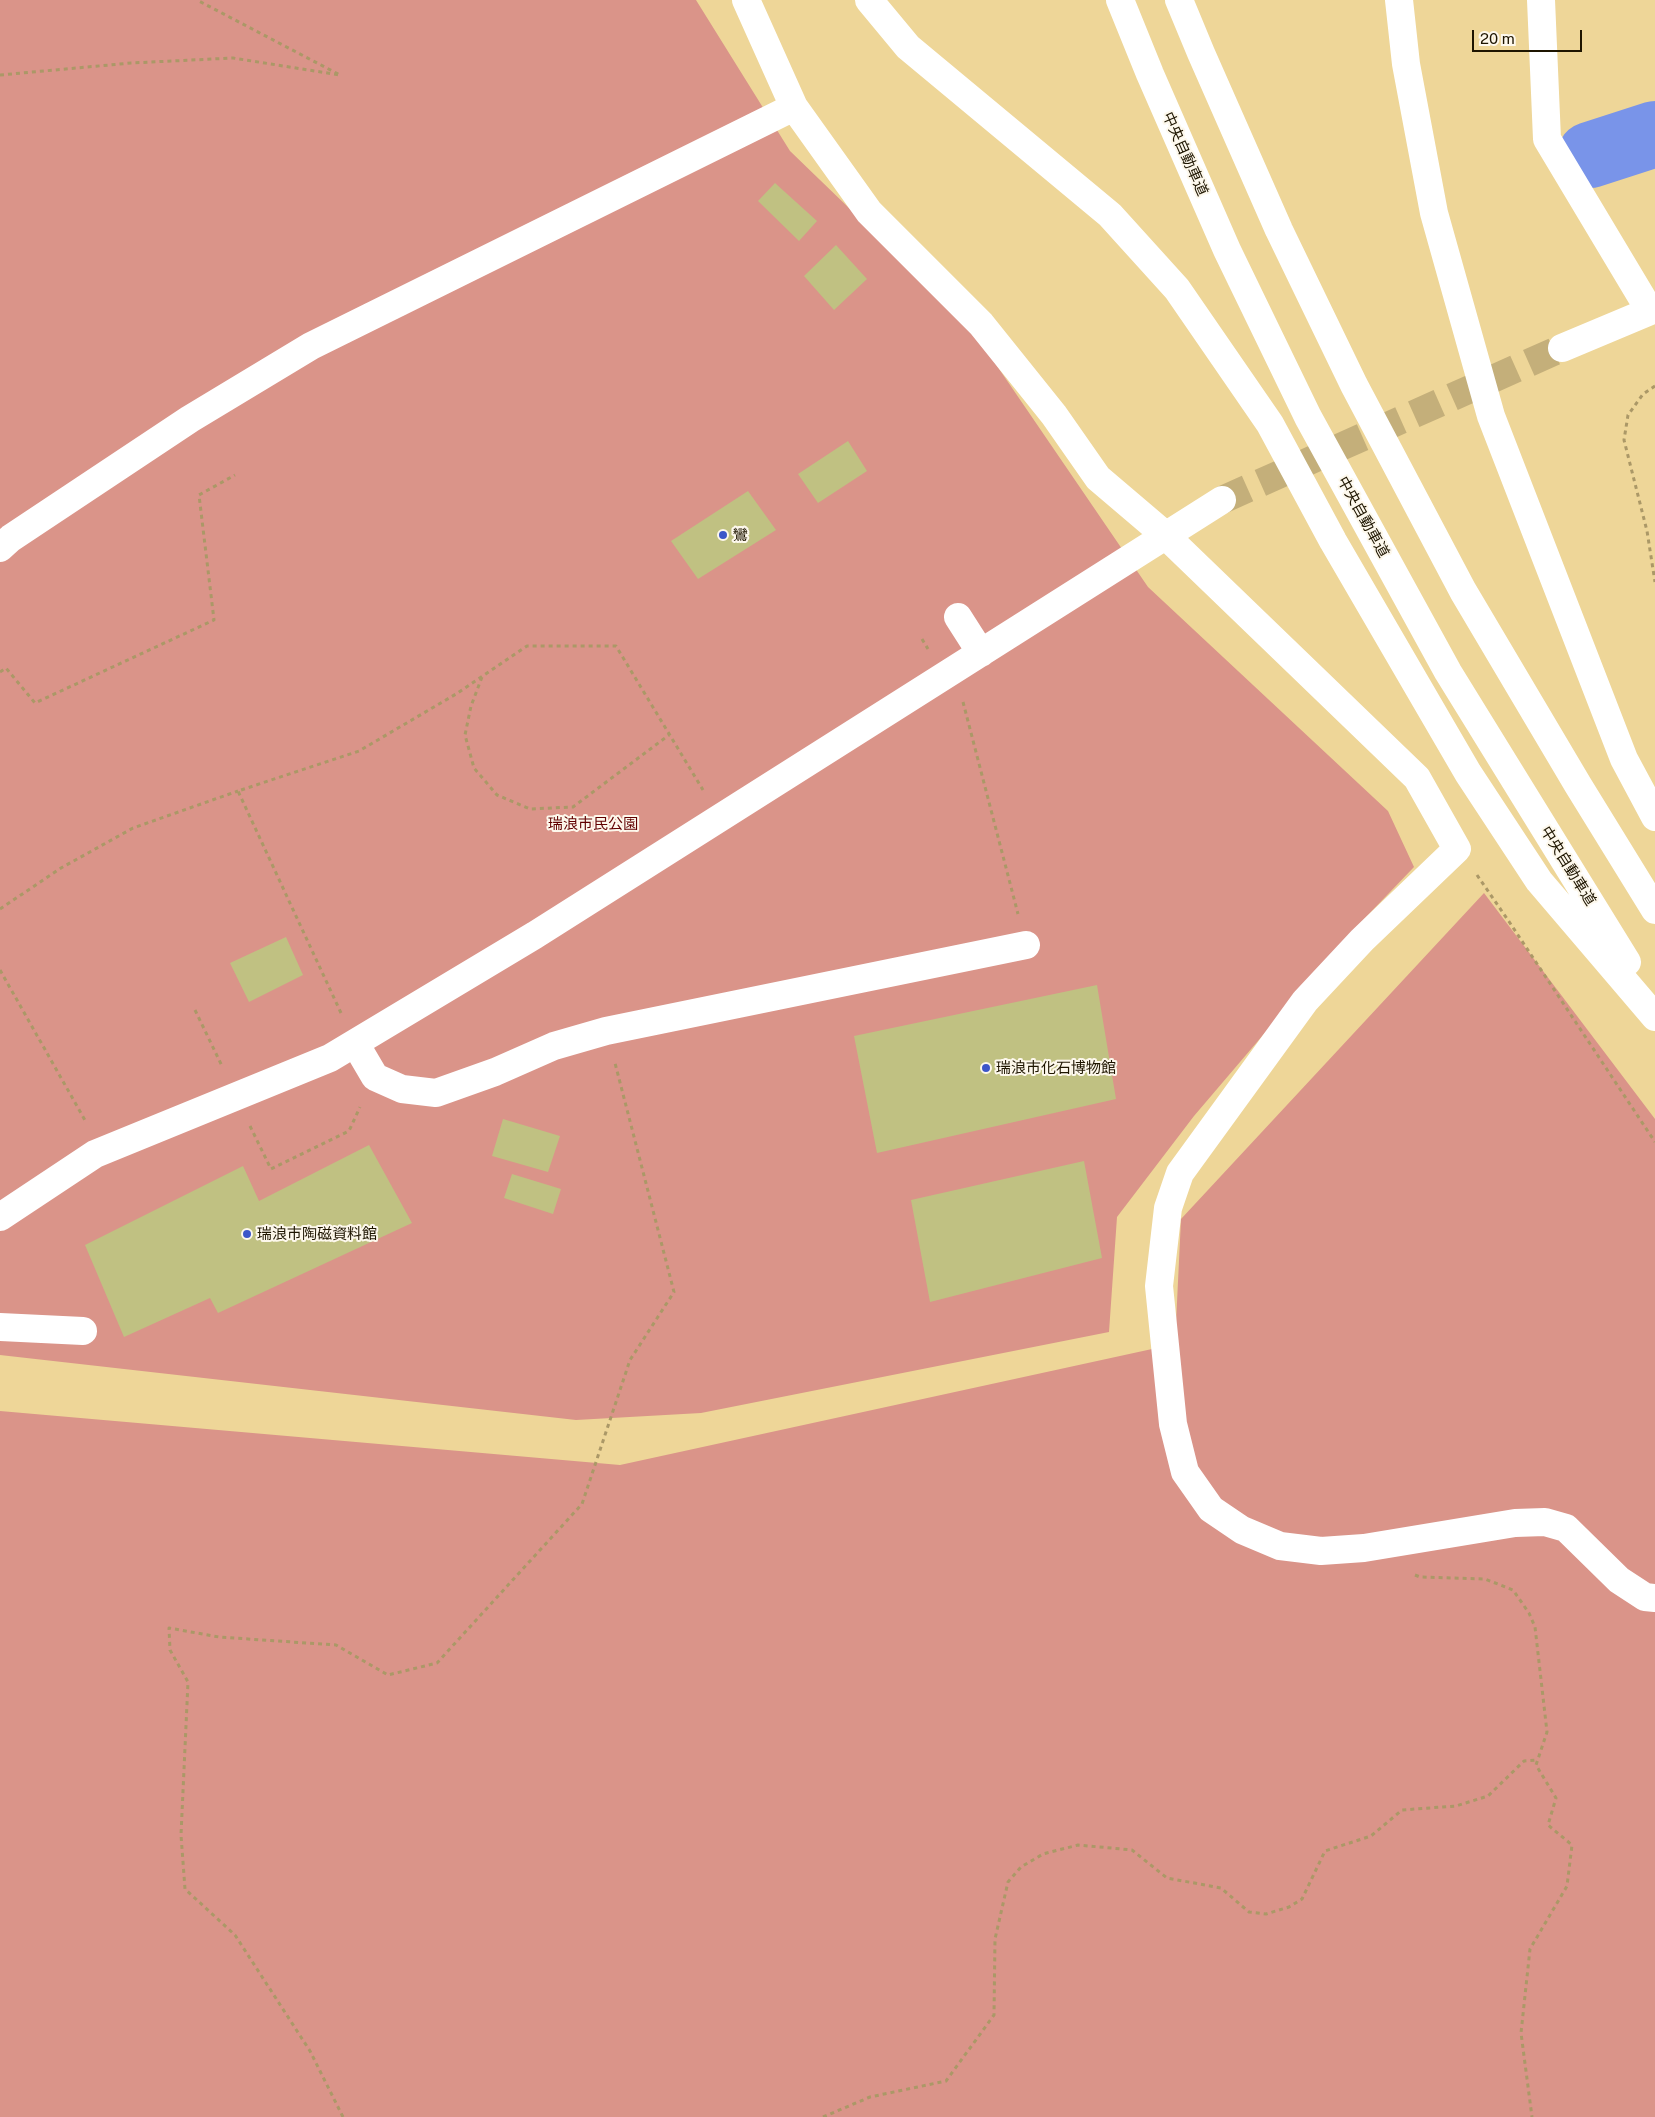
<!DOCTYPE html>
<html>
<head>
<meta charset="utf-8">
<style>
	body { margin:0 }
	#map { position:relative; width:1655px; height:2117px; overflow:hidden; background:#eed698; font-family:"Public Sans",sans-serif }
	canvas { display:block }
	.scale { position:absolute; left:1472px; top:30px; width:110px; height:22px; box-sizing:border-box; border:2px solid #1e1500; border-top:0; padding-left:6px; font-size:15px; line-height:18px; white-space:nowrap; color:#1e1500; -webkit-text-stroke:4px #fdf8ec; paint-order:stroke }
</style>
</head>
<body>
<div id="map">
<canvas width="1655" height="2117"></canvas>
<div class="scale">20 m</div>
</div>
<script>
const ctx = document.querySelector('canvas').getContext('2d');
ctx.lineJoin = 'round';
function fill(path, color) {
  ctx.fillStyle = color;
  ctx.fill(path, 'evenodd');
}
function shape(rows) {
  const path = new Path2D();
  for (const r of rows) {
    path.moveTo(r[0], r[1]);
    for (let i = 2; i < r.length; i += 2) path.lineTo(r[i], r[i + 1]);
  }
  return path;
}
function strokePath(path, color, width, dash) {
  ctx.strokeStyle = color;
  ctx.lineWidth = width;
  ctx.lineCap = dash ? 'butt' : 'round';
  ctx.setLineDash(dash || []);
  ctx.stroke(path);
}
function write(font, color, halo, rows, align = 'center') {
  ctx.font = font + ' "Public Sans","Noto Sans JP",sans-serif';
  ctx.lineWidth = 4;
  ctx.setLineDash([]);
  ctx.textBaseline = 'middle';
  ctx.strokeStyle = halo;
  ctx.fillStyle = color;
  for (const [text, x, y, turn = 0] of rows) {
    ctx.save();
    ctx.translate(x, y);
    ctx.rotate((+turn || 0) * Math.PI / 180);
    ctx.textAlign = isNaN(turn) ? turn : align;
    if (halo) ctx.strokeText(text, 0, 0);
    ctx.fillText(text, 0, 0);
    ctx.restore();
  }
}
const green = shape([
	[0,0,696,0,790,151,967,322,1148,587,1388,811,1414,867,1344,940,1194,1116,1117,1217,1109,1332,701,1413,576,1420,0,1355],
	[1484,893,1655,1119,1655,2117,0,2117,0,1411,620,1465,1175,1344,1181,1219]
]);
const river = shape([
	[1590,155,1655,134]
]);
const building = shape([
	[775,183,817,221,799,241,758,201],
	[836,245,867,279,834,310,804,276],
	[848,441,867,471,818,503,798,474],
	[748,491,776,530,698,579,671,541],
	[286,937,303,975,249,1002,230,963],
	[1097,985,1116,1099,877,1153,854,1036],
	[503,1119,560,1136,548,1172,492,1156],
	[369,1145,412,1223,218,1313,210,1298,124,1337,85,1245,243,1166,259,1201],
	[1084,1161,1102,1258,930,1302,911,1200],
	[512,1174,561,1189,553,1214,504,1198]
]);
const minorTunnel = shape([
	[1222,500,1562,348]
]);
const path = shape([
	[0,75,131,63,233,58,340,75,197,0],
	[1655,386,1643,394,1628,415,1624,440,1647,531,1655,582],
	[922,639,928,649],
	[0,672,6,668,35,703,214,620,199,495,235,475],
	[482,677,471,706,465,735,474,768,497,795,530,809,573,807,669,735],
	[963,702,1018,914],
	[1477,875,1510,923,1655,1142],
	[0,909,61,868,133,828,238,791],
	[0,970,86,1122],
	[195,1010,222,1066],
	[341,1013,238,791,359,751,456,694,527,646,616,646,703,790],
	[250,1126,271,1169,349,1131,360,1107],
	[1415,1575,1420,1577,1485,1579,1513,1590,1529,1613,1535,1627,1547,1732,1536,1765,1556,1798,1548,1825,1572,1845,1567,1886,1530,1949,1521,2033,1532,2117],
	[343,2117,310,2051,235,1935,185,1889,181,1835,188,1682,170,1650,169,1628,219,1637,336,1645,388,1675,437,1663,582,1504,630,1360,674,1292,615,1063],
	[823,2117,870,2097,946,2081,994,2015,995,1939,1008,1882,1021,1867,1043,1854,1078,1845,1132,1850,1167,1878,1221,1888,1249,1912,1266,1914,1289,1907,1302,1899,1325,1851,1371,1836,1402,1810,1456,1806,1488,1796,1524,1761,1538,1760]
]);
const minor = shape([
	[746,0,794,107,869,212,981,324,1054,415,1098,478,1165,535,1417,778,1457,849,1362,940,1305,1001,1180,1173,1168,1208,1159,1286,1173,1424,1185,1472,1211,1509,1242,1530,1280,1546,1321,1551,1364,1548,1515,1523,1545,1522,1566,1528,1619,1580,1645,1597,1655,1598],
	[1541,0,1547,139,1650,311],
	[1562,348,1655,309],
	[0,548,11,538,190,419,311,346,794,107],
	[958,617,981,653],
	[355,1043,375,1077,402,1089,436,1093,495,1072,554,1046,606,1031,1026,945],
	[0,1217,95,1154,330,1058,535,935,1222,500],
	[0,1327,83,1331]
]);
const highway = shape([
	[869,0,908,47,1110,215,1177,289,1270,424,1333,541,1468,773,1539,881,1655,1017],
	[1120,0,1150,74,1227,250,1308,417,1448,672,1627,962],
	[1179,0,1201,53,1279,230,1354,385,1463,591,1578,785,1655,910],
	[1399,0,1406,64,1434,213,1491,416,1624,759,1655,817]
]);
const markers = [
	[723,535,5,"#3c56c9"],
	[986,1068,5,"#3c56c9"],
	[247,1234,5,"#3c56c9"]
];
const streetNames = [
	["中央自動車道",1185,154,66],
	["中央自動車道",1363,517,61],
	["中央自動車道",1568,866,58]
];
const poiNames = [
	["鸞",733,535],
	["瑞浪市化石博物館",996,1068],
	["瑞浪市陶磁資料館",257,1234]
];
const parkNames = [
	["瑞浪市民公園",593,824]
];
fill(green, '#da9489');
strokePath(river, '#7994e9', 66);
fill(building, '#c0c182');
strokePath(minorTunnel, '#c4af7a', 28, [28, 14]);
strokePath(path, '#ab9867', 3, [4, 4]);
strokePath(minor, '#fff', 28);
strokePath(highway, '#fff', 28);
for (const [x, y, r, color] of markers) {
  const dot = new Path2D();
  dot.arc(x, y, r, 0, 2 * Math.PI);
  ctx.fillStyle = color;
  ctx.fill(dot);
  strokePath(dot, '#fdf8ec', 2);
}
write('15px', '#1e1500', '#fdf8ec', streetNames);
write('15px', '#1e1500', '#fdf8ec', poiNames, 'left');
write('15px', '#600000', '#fdf8ec', parkNames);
</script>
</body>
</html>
